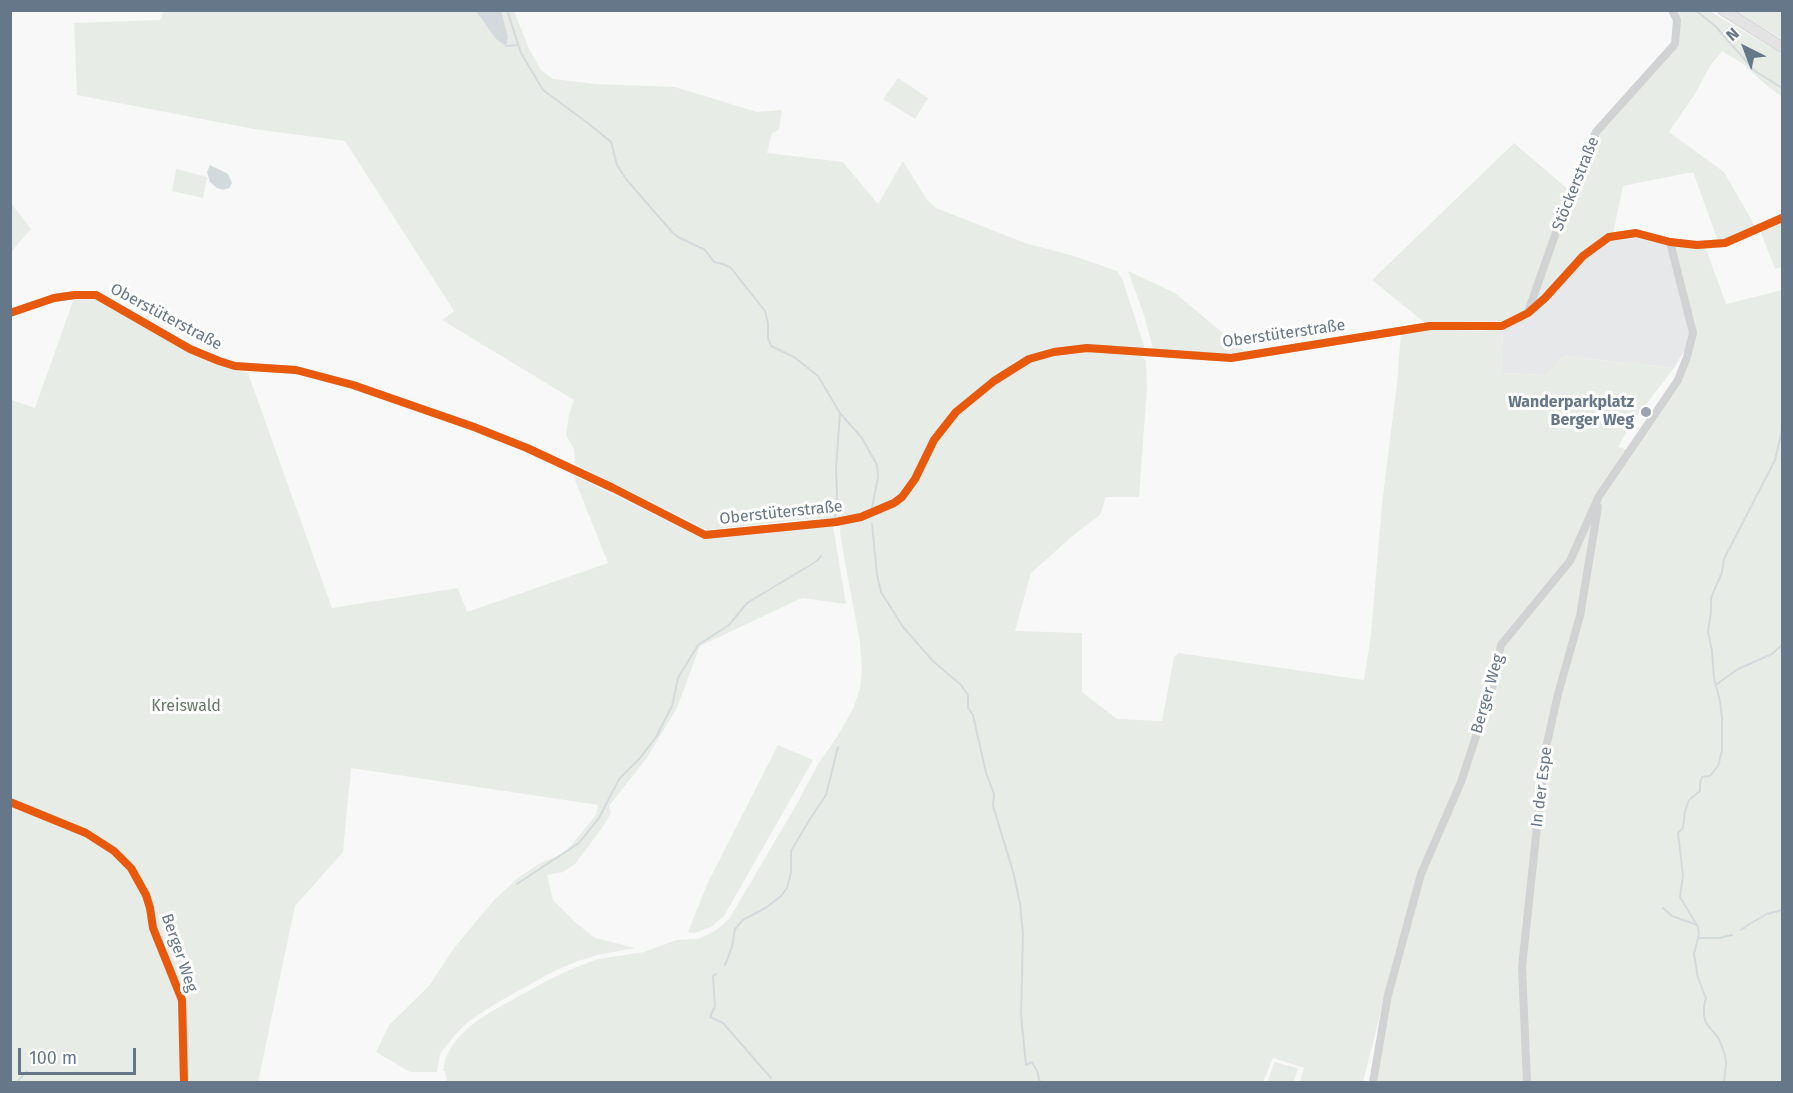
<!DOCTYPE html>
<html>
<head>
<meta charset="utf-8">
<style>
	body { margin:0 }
	#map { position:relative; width:1793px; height:1093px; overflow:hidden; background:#f8f8f8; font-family:"Fira Sans",sans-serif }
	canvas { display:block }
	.frame { position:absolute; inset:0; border:12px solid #66778a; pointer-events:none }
	.north { position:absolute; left:1715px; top:18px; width:60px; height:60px; -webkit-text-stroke:4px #fff; paint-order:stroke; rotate:318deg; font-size:16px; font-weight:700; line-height:24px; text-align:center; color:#66778a }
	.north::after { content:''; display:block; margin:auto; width:21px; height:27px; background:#66778a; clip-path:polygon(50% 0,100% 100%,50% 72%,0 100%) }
	.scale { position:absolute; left:18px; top:1048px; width:118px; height:27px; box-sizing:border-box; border:3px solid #66778a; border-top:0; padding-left:8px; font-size:18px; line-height:21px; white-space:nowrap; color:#66778a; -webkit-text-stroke:4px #fff; paint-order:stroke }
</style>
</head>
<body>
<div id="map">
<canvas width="1793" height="1093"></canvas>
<div class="frame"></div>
<div class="north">N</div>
<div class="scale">100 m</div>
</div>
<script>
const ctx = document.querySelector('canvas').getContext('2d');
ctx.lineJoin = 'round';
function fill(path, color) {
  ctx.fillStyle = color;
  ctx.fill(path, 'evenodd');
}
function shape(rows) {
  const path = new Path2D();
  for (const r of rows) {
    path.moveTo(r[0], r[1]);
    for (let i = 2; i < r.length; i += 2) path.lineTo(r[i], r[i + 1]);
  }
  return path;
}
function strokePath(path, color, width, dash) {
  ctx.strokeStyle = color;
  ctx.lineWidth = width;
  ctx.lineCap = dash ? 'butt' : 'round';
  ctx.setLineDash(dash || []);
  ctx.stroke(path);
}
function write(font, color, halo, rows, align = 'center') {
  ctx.font = font + ' "Fira Sans",sans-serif';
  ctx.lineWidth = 6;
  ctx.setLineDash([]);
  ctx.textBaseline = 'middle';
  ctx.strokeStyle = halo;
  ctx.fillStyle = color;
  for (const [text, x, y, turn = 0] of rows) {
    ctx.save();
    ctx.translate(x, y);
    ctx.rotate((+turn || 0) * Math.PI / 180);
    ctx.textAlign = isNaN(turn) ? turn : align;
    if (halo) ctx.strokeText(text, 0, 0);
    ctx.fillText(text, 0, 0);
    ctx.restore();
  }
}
const built = shape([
	[1635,236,1668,244,1689,333,1686,348,1674,368,1564,356,1546,375,1501,373,1503,328,1584,258,1609,240]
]);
const green = shape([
	[164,10,514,11,529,49,541,70,553,79,595,84,675,87,757,112,782,110,779,130,772,133,767,153,843,162,878,204,903,161,927,200,936,208,1025,243,1074,256,1117,271,1122,278,1145,349,1097,345,1050,349,1018,360,980,388,949,415,932,437,912,479,900,496,874,509,848,518,808,519,707,530,575,464,574,449,566,435,569,415,574,400,442,320,454,311,345,141,254,129,77,95,74,23,160,20],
	[1675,11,1710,11,1780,53,1782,57,1782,97,1765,84,1742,63,1722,51,1710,66,1695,94,1669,132,1724,172,1755,226,1726,240,1718,241,1693,172,1623,186,1613,234,1532,307,1557,235,1598,133,1676,45],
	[1734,11,1782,11,1782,39],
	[898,78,928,98,915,119,883,99],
	[1514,143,1570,191,1526,310,1502,321,1425,323,1372,280],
	[176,169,207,177,203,198,172,191],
	[11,203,31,229,11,252,10,252],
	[1782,221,1782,267,1775,269,1760,230],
	[1673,245,1706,249,1726,304,1782,290,1782,1082,1369,1082,1403,946,1398,943,1363,1082,1300,1082,1304,1068,1273,1058,1263,1082,447,1082,445,1071,443,1071,445,1060,449,1051,457,1039,470,1026,492,1011,552,978,574,968,598,959,644,952,676,940,698,939,715,931,729,919,798,802,818,764,837,737,853,709,860,688,862,668,860,642,845,563,840,533,841,525,865,519,897,504,955,417,991,387,1026,363,1058,354,1090,351,1142,356,1146,361,1147,387,1139,497,1106,497,1100,515,1076,533,1031,573,1015,631,1082,633,1082,692,1117,719,1162,721,1174,657,1179,653,1364,680,1371,635,1382,504,1397,383,1401,333,1435,329,1482,331,1503,328,1501,373,1546,375,1564,356,1674,368,1631,424,1618,447,1629,450,1680,380,1695,332],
	[1128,271,1175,293,1247,353,1230,355,1153,349,1144,315],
	[95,297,219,365,248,373,332,608,458,588,467,612,608,563,573,475,704,539,833,526,846,604,802,598,700,646,677,708,646,759,609,806,611,813,602,828,575,864,563,872,547,875,553,900,575,922,595,938,635,948,598,955,578,961,552,972,495,1004,469,1021,454,1036,440,1054,437,1072,410,1072,376,1052,389,1025,429,986,454,948,494,900,519,877,542,862,564,854,596,815,598,805,351,768,343,852,295,906,258,1082,11,1082,11,403,12,400,35,408,74,298],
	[778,745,813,760,724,916,711,927,695,933,688,932,708,882],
	[1274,1062,1298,1068,1294,1082,1268,1082]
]);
const water = shape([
	[476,11,501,11,508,37,506,46,496,39],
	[210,165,228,174,232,183,229,188,223,190,217,188,210,182,207,172]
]);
const stream = shape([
	[507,10,521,53,543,90,589,124,611,142,617,165,626,179,672,232,678,237,705,250,714,262,723,264,731,268,765,311,768,323,768,338,771,346,794,357,818,376,840,413,836,469,837,495,835,520],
	[1695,10,1703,16,1716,27,1755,71,1782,88],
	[506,46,518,45],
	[840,413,862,438,877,465,878,477,872,508],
	[872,524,877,575,881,592,903,627,933,661,961,685,968,695,968,708,973,715,986,773,994,794,993,806,1014,875,1020,904,1023,934,1021,1015,1026,1065,1032,1062,1037,1071,1040,1082],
	[1717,684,1738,669,1772,654,1782,645],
	[517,884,579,843,599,818,619,779,640,758,656,737,672,706,678,678,698,645,729,625,747,603,817,561,821,556],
	[1663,908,1672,916,1697,925],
	[1741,930,1751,923,1767,914,1782,910],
	[1699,938,1719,938,1732,935],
	[725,965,732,947,735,929,743,920,767,907,781,896,787,888,791,873,791,851,810,819,826,795,838,747],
	[716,974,713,976,715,1006,710,1017,723,1023,771,1078],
	[17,1082,27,1071],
	[1724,1082,1726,1063,1725,1055,1719,1039,1706,1023,1704,1016,1704,1006,1706,998,1698,978,1694,954,1699,934,1698,927,1680,897,1683,875,1678,833,1683,828,1685,811,1689,800,1700,791,1700,783,1702,777,1710,776,1718,766,1722,751,1722,718,1720,701,1714,678,1712,651,1708,631,1711,612,1711,598,1722,572,1724,559,1775,460,1782,430]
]);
const minor = shape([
	[1528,312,1555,235,1596,132,1675,44,1677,20,1672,10],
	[10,313,54,298,75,295,96,295,190,349,219,361,235,366,296,370,353,385,474,427,527,448,613,488,705,535,836,522,861,517,894,503,902,497,915,479,934,440,956,412,994,381,1029,359,1054,352,1087,348,1231,358,1430,326,1502,326,1528,313,1545,298,1583,256,1609,237,1636,233,1670,242,1697,245,1725,243,1782,218],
	[10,802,86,833,114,851,131,868,146,895,150,908,153,928,182,1000,184,1082],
	[1373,1082,1388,995,1421,874,1461,782,1492,688,1501,645,1570,561,1599,496,1678,380,1687,357,1693,333,1670,242],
	[1527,1082,1522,967,1545,752,1558,694,1580,616,1598,507]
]);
const secondary = shape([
	[1723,10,1782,47]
]);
const cycleway = shape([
	[10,313,54,298,75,295,96,295,190,349,219,361,235,366,296,370,353,385,474,427,527,448,613,488,705,535,836,522,861,517,894,503,902,497,915,479,934,440,956,412,994,381,1029,359,1054,352,1087,348,1231,358,1430,326,1502,326,1528,313,1545,298,1583,256,1609,237,1636,233,1670,242,1697,245,1725,243,1782,218],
	[10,802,86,833,114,851,131,868,146,895,150,908,153,928,182,1000,184,1082]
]);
const markers = [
	[1646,412,6,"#99a4b0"]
];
const streetNames = [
	["Stöckerstraße",1576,184,-68],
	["Oberstüterstraße",166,317,28],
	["Oberstüterstraße",1284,334,-8],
	["Oberstüterstraße",781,513,-6],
	["Berger Weg",1488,694,-74],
	["In der Espe",1542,787,-83],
	["Berger Weg",179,953,71]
];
const poiNames = [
	["Wanderparkplatz",1634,403],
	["Berger Weg",1634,421]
];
const parkNames = [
	["Kreiswald",186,707]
];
fill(built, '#e7e8e9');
fill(green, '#e8ece6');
fill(water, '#d3dadd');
strokePath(stream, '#d3dadd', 2);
strokePath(secondary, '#d3d5d7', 12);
strokePath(minor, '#d1d2d3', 8);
strokePath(secondary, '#e3e3e4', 10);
strokePath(cycleway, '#e8590c', 8);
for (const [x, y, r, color] of markers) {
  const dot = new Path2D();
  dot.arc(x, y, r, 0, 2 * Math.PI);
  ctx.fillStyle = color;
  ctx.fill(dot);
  strokePath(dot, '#fff', 2);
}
write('16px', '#66778a', '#fff', streetNames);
write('bold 16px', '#66778a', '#fff', poiNames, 'right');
write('16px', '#647a62', '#fff', parkNames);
</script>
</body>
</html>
